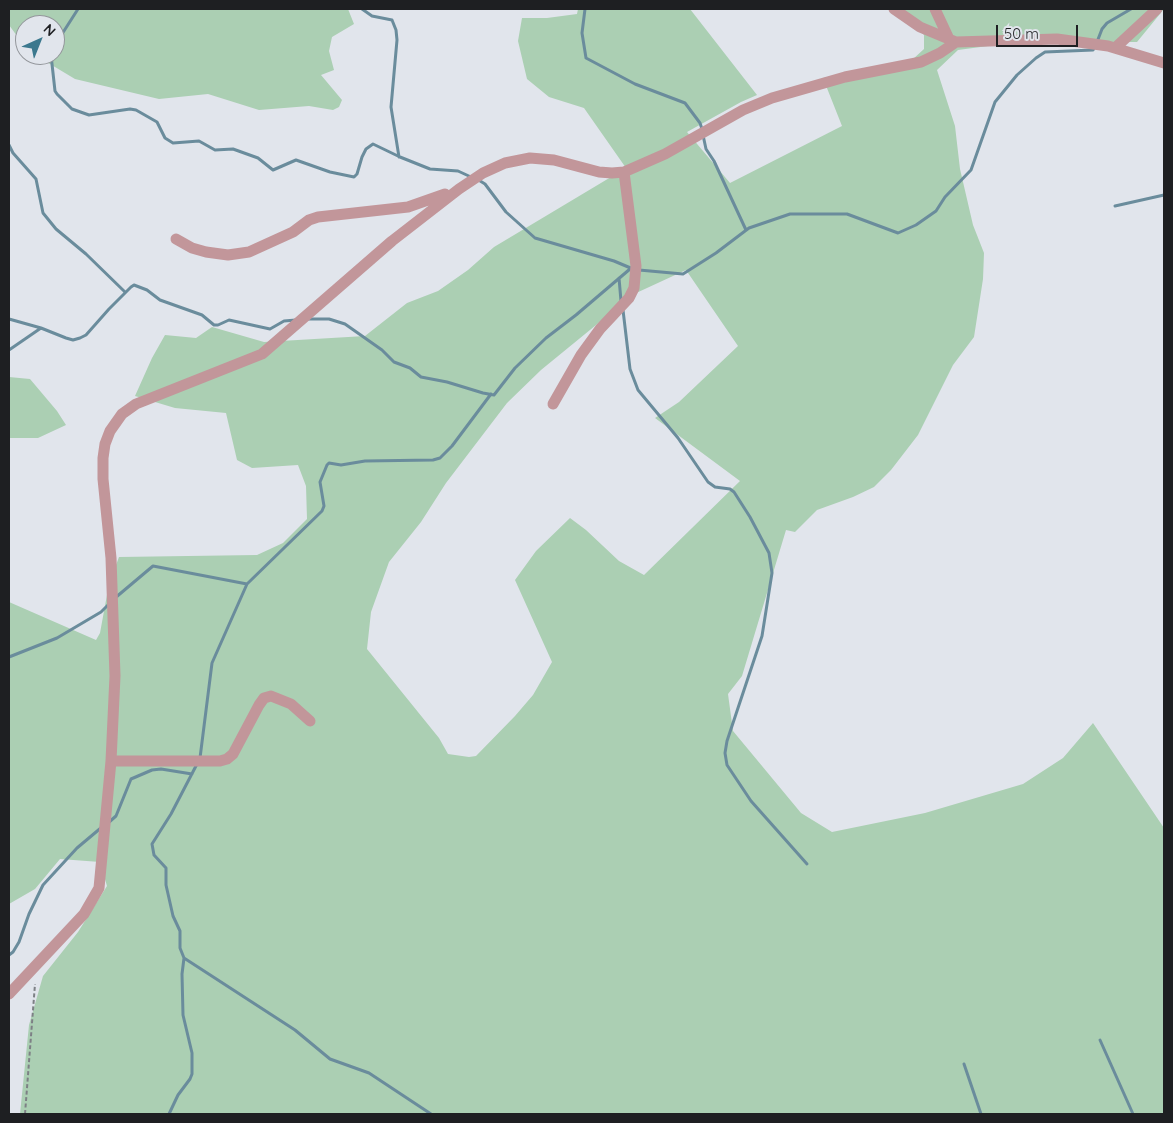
<!DOCTYPE html>
<html>
<head>
<meta charset="utf-8">
<style>
	body { margin:0 }
	#map { position:relative; width:1173px; height:1123px; overflow:hidden; background:#e1e5ec; font-family:Quicksand,sans-serif }
	canvas { display:block }
	.frame { position:absolute; inset:0; border:10px solid #1e1f22; pointer-events:none }
	.north { position:absolute; left:15px; top:15px; width:50px; height:50px; box-sizing:border-box; background:#e1e5ec; border:1px solid #93969b; border-radius:50%; rotate:44deg; font-size:14px; font-weight:700; line-height:20px; text-align:center; color:#1e1f22 }
	.north::after { content:''; display:block; margin:auto; width:18px; height:22px; background:#3b788e; clip-path:polygon(50% 0,100% 100%,50% 72%,0 100%) }
	.scale { position:absolute; left:996px; top:25px; width:82px; height:22px; box-sizing:border-box; border:2px solid #1e1f22; border-top:0; padding-left:6px; font-size:15px; line-height:18px; white-space:nowrap; color:#1e1f22; -webkit-text-stroke:4px #e1e5ec; paint-order:stroke }
</style>
</head>
<body>
<div id="map">
<canvas width="1173" height="1123"></canvas>
<div class="frame"></div>
<div class="north">N</div>
<div class="scale">50 m</div>
</div>
<script>
const ctx = document.querySelector('canvas').getContext('2d');
ctx.lineJoin = 'round';
function fill(path, color) {
  ctx.fillStyle = color;
  ctx.fill(path, 'evenodd');
}
function shape(rows) {
  const path = new Path2D();
  for (const r of rows) {
    path.moveTo(r[0], r[1]);
    for (let i = 2; i < r.length; i += 2) path.lineTo(r[i], r[i + 1]);
  }
  return path;
}
function strokePath(path, color, width, dash) {
  ctx.strokeStyle = color;
  ctx.lineWidth = width;
  ctx.lineCap = dash ? 'butt' : 'round';
  ctx.setLineDash(dash || []);
  ctx.stroke(path);
}
const green = shape([
	[9,9,348,9,354,24,332,37,329,51,334,70,321,75,342,100,339,107,333,110,309,106,259,110,208,94,159,99,75,79,35,55,55,55,55,25,25,25,25,47,9,25],
	[578,9,690,9,757,95,741,102,687,132,730,183,842,126,823,78,912,60,924,49,924,35,899,9,1164,9,1137,42,1069,42,1003,44,958,50,937,70,955,126,960,169,973,225,984,253,983,279,974,337,953,365,918,435,891,470,874,487,853,497,817,510,795,532,786,530,742,676,728,694,733,731,801,813,832,832,925,813,1023,784,1063,758,1093,723,1164,828,1164,1114,20,1114,29,1025,43,976,78,932,107,886,100,862,60,859,35,889,9,904,9,602,96,640,100,633,109,584,119,557,257,555,283,543,307,519,306,486,298,465,252,468,237,460,226,413,175,408,135,396,152,358,165,335,196,338,212,327,264,342,365,336,407,303,438,291,468,270,494,247,626,168,584,108,549,97,527,79,518,41,522,18,547,18,577,14],
	[686,270,738,346,679,402,655,418,740,481,644,575,619,561,586,530,570,518,536,551,515,580,552,662,533,695,515,716,476,756,469,757,448,754,439,738,367,649,371,612,389,562,421,522,446,483,507,403,541,370,634,294],
	[9,377,30,379,57,411,66,425,38,438,9,438]
]);
const stream = shape([
	[362,9,372,16,392,20,396,30,397,40,391,107,399,157],
	[585,9,582,33,586,58,635,84,685,103,700,123,702,129],
	[1097,42,1102,29,1107,23,1131,9],
	[55,45,78,9],
	[51,55,55,91,57,94,72,109,89,115,130,109,136,110,157,122,165,138,173,143,199,141,215,150,233,149,258,158,273,170,296,160,330,172,354,177,357,174,362,157,366,149,373,144,400,157,430,169,458,171,471,177],
	[703,135,706,149,714,161,746,230],
	[9,145,13,153,36,179,43,213,56,229,86,254,125,292],
	[477,179,485,184,506,212,535,238,614,261,633,269],
	[1115,206,1164,195],
	[639,270,683,274,716,253,749,228,790,214,847,214,898,233,916,225,936,211,945,197,971,170,995,102,1017,75,1036,58,1045,52,1093,50,1094,48],
	[619,278,621,301],
	[623,310,630,369,638,390,678,438,708,482,715,487,730,489,734,492,750,517,769,553,772,573,762,636,727,741,725,753,727,765,751,801,807,864],
	[9,319,41,328,66,338,73,340,80,338,86,335,109,309,131,287,134,285,147,290,160,300,202,315,214,325,218,325,229,320,270,329,284,321,296,320],
	[307,319,329,319,345,324,382,350,394,362,410,368,421,377,447,382,483,393,494,395,515,368,546,338,576,315,630,269],
	[9,350,41,328],
	[115,598,153,566,247,584],
	[9,657,57,638,101,612,109,604],
	[200,758,212,663,247,584,322,511,324,506,320,482,327,465,329,463,341,465,365,461,433,460,440,458,452,446,491,394],
	[108,823,116,816,131,779,152,770,161,769,192,774],
	[9,955,13,952,19,942,29,914,43,885,77,848,102,827],
	[184,958,295,1030,330,1059,369,1073,431,1114],
	[1100,1040,1133,1114],
	[964,1064,981,1114],
	[169,1114,178,1095,190,1079,192,1074,192,1053,183,1015,182,974,184,958,180,948,180,931,173,916,166,885,166,868,154,855,152,844,171,814,197,764]
]);
const path = shape([
	[25,1114,35,984]
]);
const minor = shape([
	[894,9,920,27,956,42,1057,39,1108,46,1164,63],
	[935,9,949,39],
	[1115,48,1157,9],
	[176,239,192,248,206,252,228,255,249,252,293,232,309,220,318,217,408,207,445,194],
	[553,404,581,355,600,329,629,298,634,288,636,266,624,172],
	[111,761,220,761,227,759,233,754,259,705,264,698,271,696,291,704,310,721],
	[9,994,84,914,99,888,111,761,115,676,111,558,103,479,103,458,105,444,110,431,122,414,136,404,262,354,392,241,459,189,483,173,505,163,530,158,554,160,599,172,612,173,624,172,665,154,743,110,772,98,845,77,921,62,940,53,956,42]
]);
fill(green, '#abcfb3');
strokePath(stream, '#6a8c9c', 3);
strokePath(path, '#7d8085', 2, [4, 2.5]);
strokePath(minor, '#c2969a', 11);
</script>
</body>
</html>
